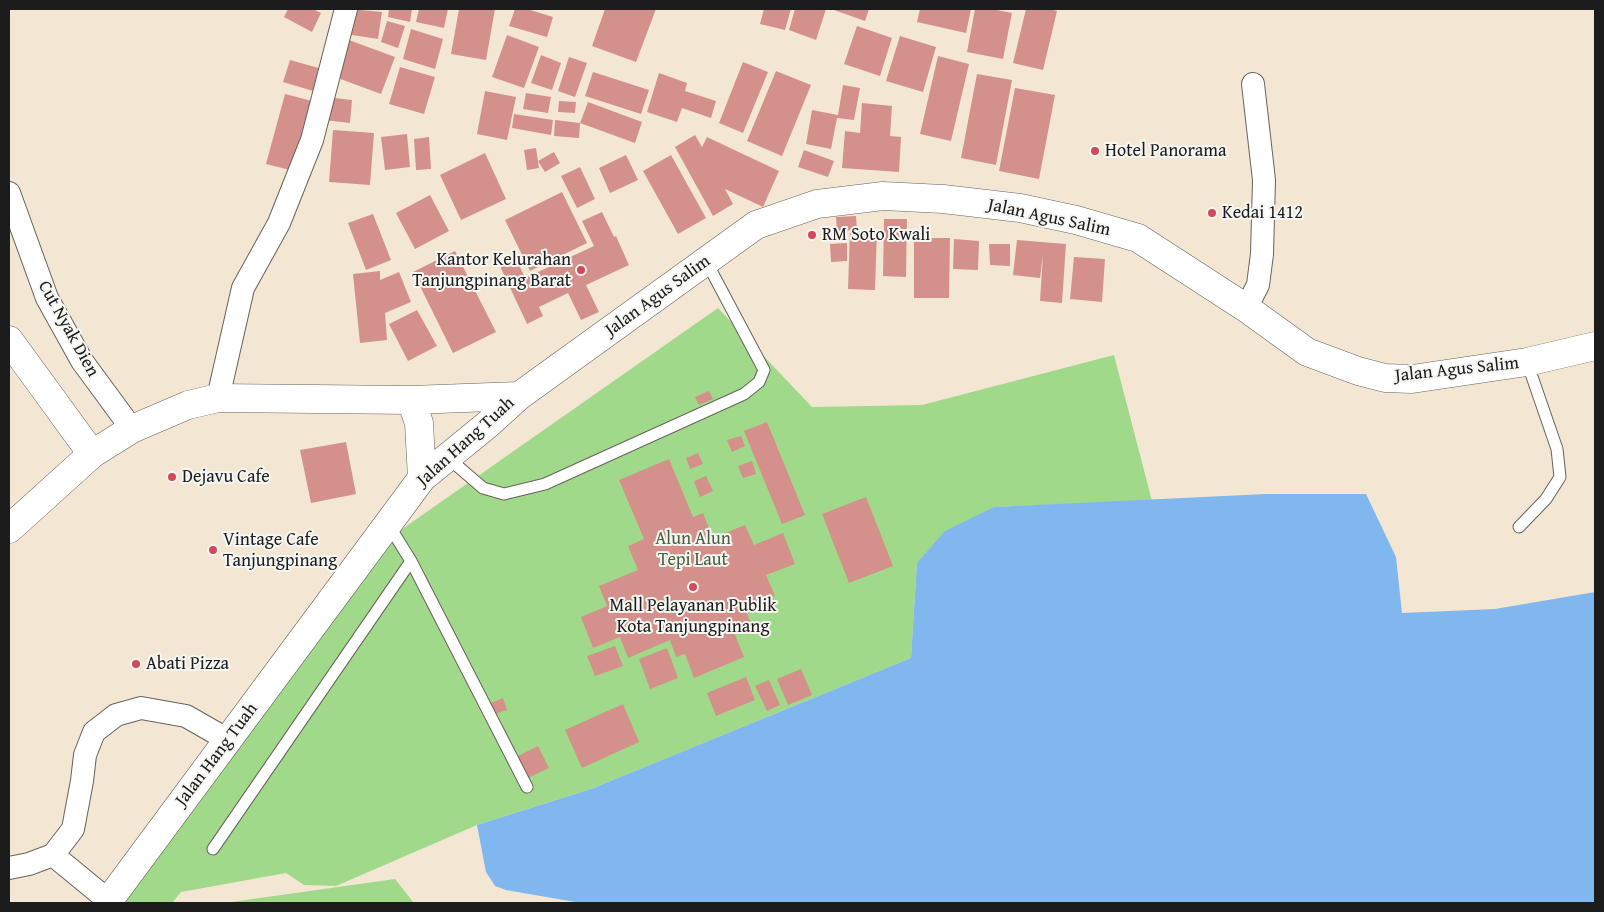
<!DOCTYPE html>
<html>
<head>
<meta charset="utf-8">
<style>
	body { margin:0 }
	#map { position:relative; width:1604px; height:912px; overflow:hidden; background:#f3e7d4; font-family:"Gentium Book Plus",serif }
	canvas { display:block }
	.frame { position:absolute; inset:0; border:10px solid #1c1c1c; pointer-events:none }
</style>
</head>
<body>
<div id="map">
<canvas width="1604" height="912"></canvas>
<div class="frame"></div>
</div>
<script>
const ctx = document.querySelector('canvas').getContext('2d');
ctx.lineJoin = 'round';
function fill(path, color) {
  ctx.fillStyle = color;
  ctx.fill(path, 'evenodd');
}
function shape(rows) {
  const path = new Path2D();
  for (const r of rows) {
    path.moveTo(r[0], r[1]);
    for (let i = 2; i < r.length; i += 2) path.lineTo(r[i], r[i + 1]);
  }
  return path;
}
function strokePath(path, color, width, dash) {
  ctx.strokeStyle = color;
  ctx.lineWidth = width;
  ctx.lineCap = dash ? 'butt' : 'round';
  ctx.setLineDash(dash || []);
  ctx.stroke(path);
}
function write(font, color, halo, rows, align = 'center') {
  ctx.font = font + ' "Gentium Book Plus",serif';
  ctx.lineWidth = 4;
  ctx.setLineDash([]);
  ctx.textBaseline = 'middle';
  ctx.strokeStyle = halo;
  ctx.fillStyle = color;
  for (const [text, x, y, turn = 0] of rows) {
    ctx.save();
    ctx.translate(x, y);
    ctx.rotate((+turn || 0) * Math.PI / 180);
    ctx.textAlign = isNaN(turn) ? turn : align;
    if (halo) ctx.strokeText(text, 0, 0);
    ctx.fillText(text, 0, 0);
    ctx.restore();
  }
}
const green = shape([
	[718,308,812,407,922,405,1114,355,1152,501,994,507,917,563,911,658,591,789,477,825,336,886,304,885,286,873,181,892,172,903,106,903,378,546],
	[395,879,414,903,224,903]
]);
const water = shape([
	[1266,494,1366,494,1396,557,1402,613,1495,609,1595,592,1595,903,581,903,506,890,495,886,486,872,477,825,591,789,911,658,917,563,945,531,994,507]
]);
const building = shape([
	[288,9,313,9,321,13,312,32,284,17],
	[350,9,382,12,378,39,346,34],
	[389,9,412,9,410,22,388,17],
	[419,9,448,9,444,28,416,22],
	[459,9,495,9,486,60,451,54],
	[515,9,527,9,553,17,547,37,509,26],
	[605,9,656,9,636,62,592,46],
	[764,9,791,9,785,30,760,24],
	[795,9,826,9,816,40,789,30],
	[835,9,869,9,865,21,834,10],
	[920,9,971,9,966,33,917,22],
	[975,9,992,9,1012,13,1003,59,967,52],
	[1026,9,1050,9,1057,11,1043,70,1013,63],
	[387,21,405,26,398,48,381,42],
	[857,26,892,38,880,76,844,64],
	[411,29,443,39,435,69,403,59],
	[507,35,539,47,524,88,492,77],
	[900,36,936,47,923,92,886,81],
	[349,40,395,57,381,94,335,77],
	[541,55,561,63,552,90,531,83],
	[938,56,969,64,951,141,920,134],
	[569,57,587,63,575,97,558,91],
	[290,60,326,70,320,93,283,82],
	[743,62,768,72,743,133,719,123],
	[400,67,435,77,424,114,389,104],
	[776,71,811,85,782,156,747,141],
	[593,72,649,90,641,114,585,96],
	[659,73,687,83,685,91,716,101,711,118,682,108,677,122,647,112],
	[977,74,1012,80,996,165,961,158],
	[843,85,860,88,854,120,837,118,831,149,806,144,812,110,838,115],
	[1015,88,1055,95,1039,179,999,171],
	[485,91,516,97,507,140,477,134],
	[526,93,551,97,548,113,523,109],
	[285,94,312,101,294,171,266,164],
	[326,97,352,100,350,123,324,120],
	[559,101,576,102,575,113,558,112],
	[588,102,642,122,635,143,580,123],
	[862,103,892,106,890,136,901,137,899,172,842,168,845,131,860,133],
	[514,114,553,120,551,135,512,128],
	[555,120,580,123,579,138,554,136],
	[333,130,374,133,370,185,329,182],
	[407,134,410,167,385,170,381,137],
	[695,135,702,147,707,137,779,171,763,207,725,189,733,204,713,216,675,147],
	[429,137,431,169,416,170,414,139],
	[536,148,539,168,527,170,524,150],
	[804,150,834,161,828,177,798,167],
	[554,152,560,163,545,172,538,161],
	[485,153,506,199,461,220,440,175],
	[626,155,638,180,610,193,599,168],
	[671,155,706,218,678,234,643,171],
	[580,167,595,199,577,208,561,176],
	[562,192,587,243,530,271,505,220],
	[430,195,449,231,415,249,396,213],
	[602,212,614,237,616,236,629,265,586,285,599,312,581,320,568,293,539,307,543,316,527,324,499,264,515,256,525,278,594,246,582,221],
	[373,214,391,260,366,270,348,223],
	[856,216,857,230,837,231,836,217],
	[884,219,907,219,906,277,883,276],
	[850,231,877,231,875,290,848,289],
	[914,238,950,238,949,298,914,298],
	[954,239,979,241,978,270,953,269],
	[1017,240,1066,244,1062,303,1040,301,1043,254,1040,278,1013,275],
	[847,243,847,261,831,262,830,244],
	[989,244,1010,244,1010,266,990,265],
	[455,251,496,332,453,353,413,272],
	[1074,257,1105,259,1102,302,1070,299],
	[380,271,380,280,399,272,411,302,385,313,387,340,360,343,353,274],
	[417,310,437,346,408,361,389,324],
	[709,391,713,399,699,405,695,397],
	[767,422,805,515,782,524,744,431],
	[741,436,745,446,732,452,727,440],
	[346,442,356,494,311,503,300,450],
	[698,453,703,464,690,469,686,458],
	[669,459,693,517,703,513,713,538,745,525,754,545,783,533,795,564,766,575,775,596,745,608,751,624,734,632,744,657,694,678,685,654,676,657,670,640,628,658,620,637,593,648,581,617,607,606,599,586,638,570,628,546,644,539,619,480],
	[752,461,756,474,743,478,738,466],
	[706,476,713,491,700,497,694,481],
	[866,497,893,566,849,583,822,514],
	[615,646,623,666,595,676,587,656],
	[667,648,678,678,650,689,639,659],
	[801,669,812,695,788,705,777,679],
	[746,677,755,700,716,716,707,693],
	[769,680,780,705,767,711,755,686],
	[503,698,507,710,495,714,491,703],
	[623,704,639,742,582,768,565,730],
	[538,746,549,768,526,779,516,757]
]);
const service = shape([
	[447,457,483,488,504,494,545,484,744,394,759,382,764,370,706,261],
	[388,524,411,561,527,787],
	[1519,527,1546,499,1560,477,1557,449,1527,362],
	[213,849,411,561]
]);
const minor = shape([
	[9,193,47,298,82,361,132,429],
	[1246,308,1258,285,1262,254,1264,180,1253,84],
	[218,398,243,288,279,223,312,140,346,9],
	[53,855,73,829,82,781,85,755,94,732,116,715,141,708,186,716,228,740],
	[9,868,29,864,53,855,109,901]
]);
const secondary = shape([
	[9,340,92,454]
]);
const trunk = shape([
	[411,400,419,423,422,478],
	[9,529,92,454,132,429,188,405,218,398,411,400,519,396],
	[107,903,422,478,487,425,519,396,756,225,817,204,883,196,943,199,1020,208,1076,220,1138,238,1246,308,1307,352,1358,371,1385,378,1412,379,1527,362,1595,346]
]);
const markers = [
	[1095,151,5,"#d1495b"],
	[1212,213,5,"#d1495b"],
	[812,235,5,"#d1495b"],
	[581,270,5,"#d1495b"],
	[172,477,5,"#d1495b"],
	[213,550,5,"#d1495b"],
	[693,587,5,"#d1495b"],
	[136,664,5,"#d1495b"]
];
const poiNames = [
	["Hotel Panorama",1105,151],
	["Kedai 1412",1222,213],
	["RM Soto Kwali",822,235],
	["Kantor Kelurahan",571,260,"right"],
	["Tanjungpinang Barat",571,281,"right"],
	["Dejavu Cafe",182,477],
	["Vintage Cafe",223,540],
	["Tanjungpinang",223,561],
	["Mall Pelayanan Publik",693,606,"center"],
	["Kota Tanjungpinang",693,627,"center"],
	["Abati Pizza",146,664]
];
const streetNames = [
	["Jalan Agus Salim",1049,218,12],
	["Jalan Agus Salim",658,296,-36],
	["Cut Nyak Dien",68,329,61],
	["Jalan Agus Salim",1457,370,-6],
	["Jalan Hang Tuah",466,442,-42],
	["Jalan Hang Tuah",217,755,-53]
];
const parkNames = [
	["Alun Alun",693,539],
	["Tepi Laut",693,560]
];
fill(green, '#a1d98a');
fill(water, '#80b7ef');
fill(building, '#d4918b');
strokePath(service, '#67635c', 13);
strokePath(minor, '#67635c', 24);
strokePath(secondary, '#67635c', 29);
strokePath(trunk, '#67635c', 29);
strokePath(service, '#fff', 11);
strokePath(minor, '#fff', 22);
strokePath(secondary, '#fff', 28);
strokePath(trunk, '#fff', 28);
for (const [x, y, r, color] of markers) {
  const dot = new Path2D();
  dot.arc(x, y, r, 0, 2 * Math.PI);
  ctx.fillStyle = color;
  ctx.fill(dot);
  strokePath(dot, '#f6f6f2', 2);
}
write('18px', '#1c1c1c', '#f6f6f2', poiNames, 'left');
write('18px', '#1c1c1c', '#f6f6f2', streetNames);
write('18px', '#4b5e42', '#f6f6f2', parkNames);
</script>
</body>
</html>
